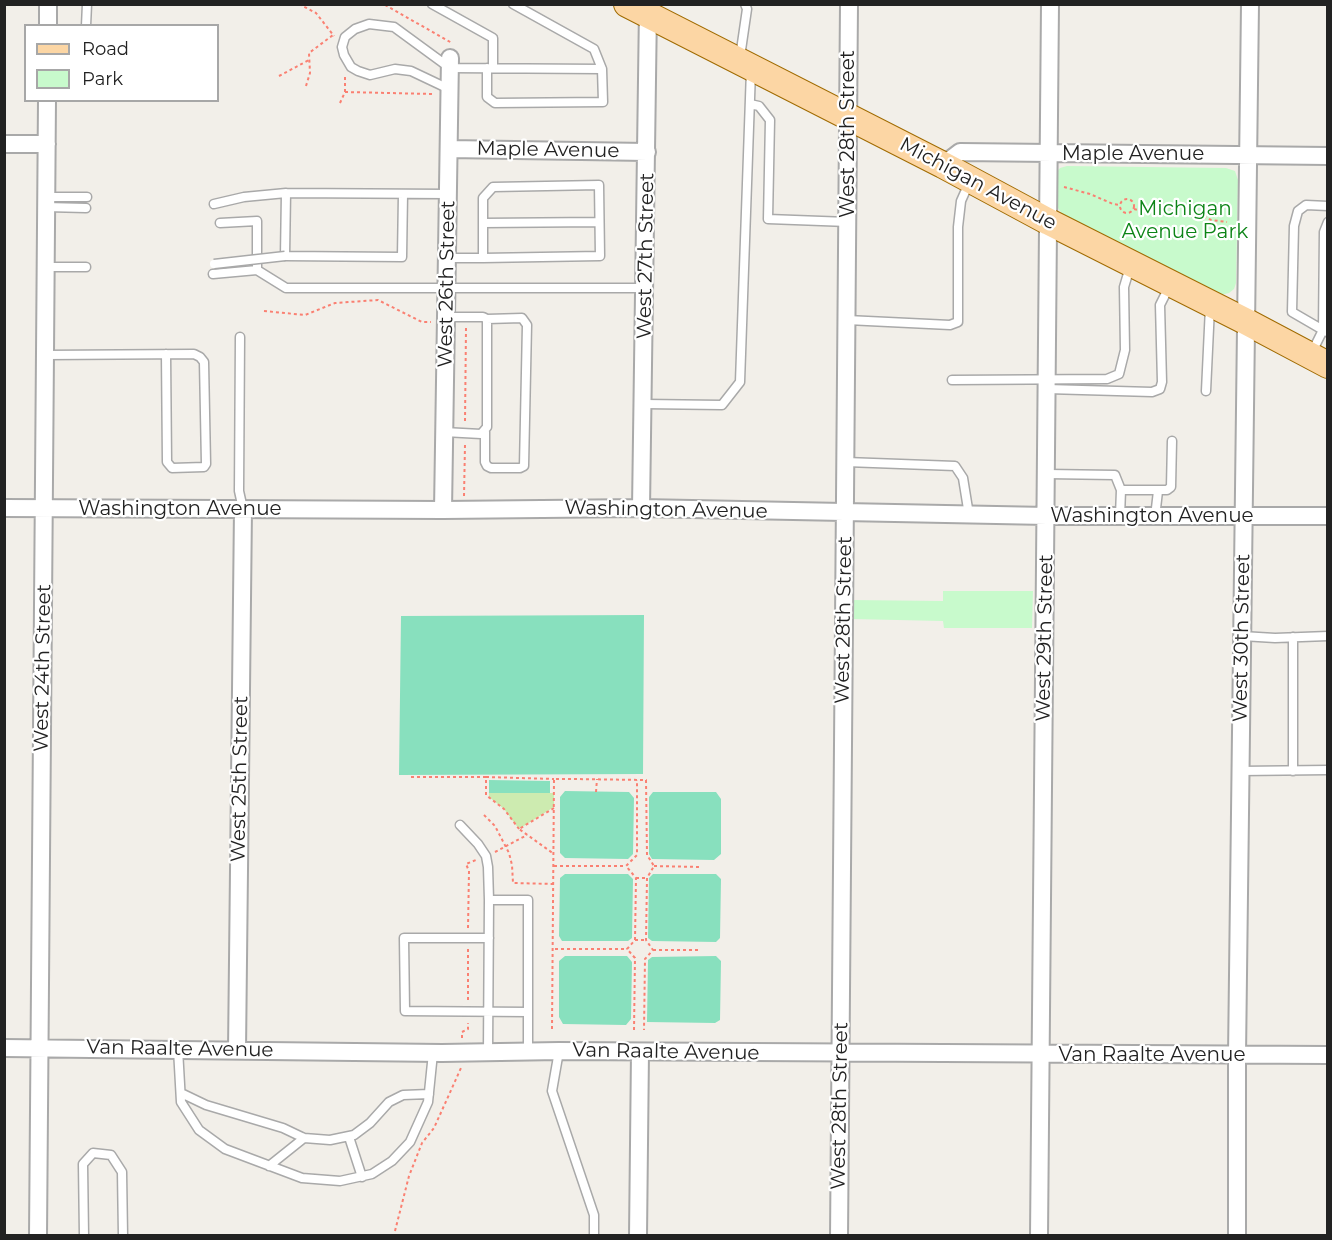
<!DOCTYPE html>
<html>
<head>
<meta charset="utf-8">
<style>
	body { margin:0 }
	#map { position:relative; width:1332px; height:1240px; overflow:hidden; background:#f2efe9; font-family:Montserrat,sans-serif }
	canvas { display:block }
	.frame { position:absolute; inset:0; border:6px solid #222; pointer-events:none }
	.legend { position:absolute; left:24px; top:24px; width:195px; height:78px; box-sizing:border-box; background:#fff; border:2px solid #a7a7a7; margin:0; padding:8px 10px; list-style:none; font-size:18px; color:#222 }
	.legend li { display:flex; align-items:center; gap:12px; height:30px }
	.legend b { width:30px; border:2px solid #a7a7a7 }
</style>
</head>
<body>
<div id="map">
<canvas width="1332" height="1240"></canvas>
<div class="frame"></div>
<ul class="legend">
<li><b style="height:8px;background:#fcd6a4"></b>Road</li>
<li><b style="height:16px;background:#c8facc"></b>Park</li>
</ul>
</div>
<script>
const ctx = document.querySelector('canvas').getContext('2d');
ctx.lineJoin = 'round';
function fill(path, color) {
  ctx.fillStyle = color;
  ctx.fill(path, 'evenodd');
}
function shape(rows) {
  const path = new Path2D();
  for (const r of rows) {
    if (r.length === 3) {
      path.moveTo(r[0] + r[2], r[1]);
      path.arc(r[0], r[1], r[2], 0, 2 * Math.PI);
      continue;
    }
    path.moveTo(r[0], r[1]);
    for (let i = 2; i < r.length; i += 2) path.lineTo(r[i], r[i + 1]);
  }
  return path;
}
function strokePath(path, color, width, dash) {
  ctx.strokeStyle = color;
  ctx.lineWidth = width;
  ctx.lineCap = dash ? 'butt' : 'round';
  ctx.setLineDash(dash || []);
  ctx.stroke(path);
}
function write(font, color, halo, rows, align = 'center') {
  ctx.font = font + ' Montserrat,sans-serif';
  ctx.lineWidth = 4.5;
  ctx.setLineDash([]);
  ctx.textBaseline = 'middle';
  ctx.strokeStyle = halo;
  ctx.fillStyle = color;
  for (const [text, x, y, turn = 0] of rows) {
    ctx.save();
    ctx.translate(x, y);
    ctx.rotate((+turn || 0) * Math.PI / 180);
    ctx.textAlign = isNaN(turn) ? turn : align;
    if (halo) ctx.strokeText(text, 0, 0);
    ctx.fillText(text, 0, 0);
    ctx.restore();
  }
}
const grass = shape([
	[489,793,554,793,554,807,519,829,504,809,489,797]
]);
const park = shape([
	[1067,166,1226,168,1235,171,1238,180,1236,283,1234,289,1229,293,1221,295,1064,217,1054,202,1055,174,1060,168],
	[943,591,1033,591,1032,628,944,628,943,621,851,619,851,600,943,601]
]);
const pitch = shape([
	[644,615,643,774,399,775,401,616],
	[489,780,550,781,550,793,489,793],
	[565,791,629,792,634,798,633,854,628,859,565,858,560,853,560,797],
	[653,792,716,792,721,799,721,854,714,860,652,859,649,854,649,797],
	[565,874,628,874,633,879,632,938,628,941,562,941,559,936,560,878],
	[653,874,716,874,721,879,720,938,716,942,652,941,648,938,649,878],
	[565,956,627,956,632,962,631,1019,626,1025,563,1024,559,1017,559,961],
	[716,956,721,961,720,1020,715,1023,647,1022,648,960,652,957]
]);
const path = shape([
	[299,4,316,13,334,36],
	[385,5,452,43],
	[279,76,309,60],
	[306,86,310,73,309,53,333,35],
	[345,92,432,94],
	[340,103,345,92,345,76],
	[1064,187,1090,194,1113,204,1120,205],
	[1127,206,7],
	[1134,209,1138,210,1186,207,1211,220,1227,222],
	[264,311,305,315,335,303,378,300,422,322,431,322],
	[465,421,466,328],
	[464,496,465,445],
	[411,777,486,777,486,795,504,809,519,829],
	[486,777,554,779],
	[596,792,597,779],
	[554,808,519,829,554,854],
	[484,815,495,826,509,853,512,865,513,883,554,884],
	[495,852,527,835],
	[554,866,626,866],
	[654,866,699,867],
	[636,878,647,878],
	[468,928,469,871,466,864,476,860],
	[635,940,646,940],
	[555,949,627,949],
	[653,950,700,950],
	[468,1000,468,948],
	[552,1029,554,779,571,779,646,780,647,855,654,866,647,878,646,940,653,950,645,959,644,1030],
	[634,1030,635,958,627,949,635,940,636,878,626,866,637,855,637,780],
	[462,1038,462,1032,468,1029,468,1023],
	[395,1231,409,1176,422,1143,434,1128,461,1068]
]);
const lane = shape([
	[432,4,493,38,493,68],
	[86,26,87,4],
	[740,57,747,9,745,4],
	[487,68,487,97,495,103,603,102,602,69,594,49,513,4],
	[449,89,411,71,395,69,370,75,358,71,351,67,344,55,342,47,345,37,355,29,369,24,394,27,450,68,602,69],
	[750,104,759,106,770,120,768,219,848,222],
	[403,194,402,257,285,256,286,193,448,194],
	[46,197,87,197],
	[214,204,244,197,286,193],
	[46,207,86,208],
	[220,223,257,221,257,270,286,288,645,288],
	[483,223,599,222],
	[447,258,483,258,600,256,599,185,493,187,483,198,483,258],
	[46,267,86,267],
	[213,274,257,270],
	[847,320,950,325,958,322,958,227,961,201,969,183],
	[1327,332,1323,330,1324,232,1328,222],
	[240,337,239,491,243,509],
	[1311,354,1323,330,1292,312,1294,226,1298,211,1306,205,1328,206],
	[45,355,194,354,200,357,204,362,206,464,204,467,172,468,167,462,166,354],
	[952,380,1107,379,1119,374,1125,350,1124,287,1130,267],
	[1047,389,1152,392,1160,389,1162,382,1160,305,1169,287],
	[1206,391,1210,307],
	[644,404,722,405,740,382,751,70],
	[444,432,481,434,487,427,487,319,483,317,446,317],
	[485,432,485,462,487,466,491,468,520,468,524,466,527,325,522,318,487,319],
	[846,462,955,466,963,478,969,515],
	[1047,474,1115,475,1121,490,1167,490,1171,487,1172,441],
	[1120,516,1121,490],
	[1155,517,1158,491],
	[1242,636,1275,638,1328,636],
	[1240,771,1328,770],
	[1293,771,1293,637],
	[460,825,478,844,486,856,488,867,489,900],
	[489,938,404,938,405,1011,528,1012],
	[178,1049,181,1102,199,1130,225,1149,302,1178,340,1181,372,1174,392,1161,410,1142,428,1102,433,1053],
	[559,1051,552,1091,594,1215,594,1236],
	[488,1052,489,900,528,900,528,1051],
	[181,1093,206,1105,283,1128,304,1138,330,1140,354,1135,370,1123,389,1102,403,1095,429,1094],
	[349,1137,362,1177],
	[269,1166,304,1138],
	[84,1236,83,1164,93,1153,111,1155,122,1172,123,1236]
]);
const street = shape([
	[48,26,48,4],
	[4,144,47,144],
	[449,149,647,152],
	[943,165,960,152,1328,156],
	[4,508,443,510,641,508,1047,516,1328,516],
	[641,508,648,8],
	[443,510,450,58],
	[4,1048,442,1053,559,1051,1328,1055],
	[237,1050,243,509],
	[38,1236,47,100],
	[638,1236,640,1052],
	[839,1236,849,4],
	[1039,1236,1050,4],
	[1237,1236,1237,1055,1250,4]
]);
const primary = shape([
	[627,4,943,165,1049,222,1245,321,1328,365]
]);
const laneBridge = shape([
	[214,264,285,256]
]);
const streetNames = [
	["West 28th Street",848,134,-90],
	["Maple Avenue",548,150,1],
	["Maple Avenue",1133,154],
	["Michigan Avenue",978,184,28],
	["West 27th Street",646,256,-89],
	["West 26th Street",447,284,-89],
	["Washington Avenue",180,509],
	["Washington Avenue",666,510,1],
	["Washington Avenue",1152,516],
	["West 28th Street",844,620,-89],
	["West 29th Street",1045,638,-89],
	["West 30th Street",1242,638,-89],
	["West 24th Street",43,668,-89],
	["West 25th Street",240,779,-89],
	["Van Raalte Avenue",180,1049,1],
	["Van Raalte Avenue",666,1052,1],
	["Van Raalte Avenue",1152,1055],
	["West 28th Street",840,1106,-89]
];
const parkNames = [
	["Michigan",1185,209],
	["Avenue Park",1185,232]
];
fill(grass, '#cdebb0');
fill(park, '#c8facc');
fill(pitch, '#88e0be');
strokePath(lane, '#a9a9a9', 11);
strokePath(street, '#a9a9a9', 20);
strokePath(primary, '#a06b00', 28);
strokePath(path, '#fa8072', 2, [3, 3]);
strokePath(lane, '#fff', 8);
strokePath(street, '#fff', 16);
strokePath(primary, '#fcd6a4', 26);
strokePath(laneBridge, '#a9a9a9', 11, []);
strokePath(laneBridge, '#fff', 8);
write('20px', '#222', '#fff', streetNames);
write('20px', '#0c8416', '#fff', parkNames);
</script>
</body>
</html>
